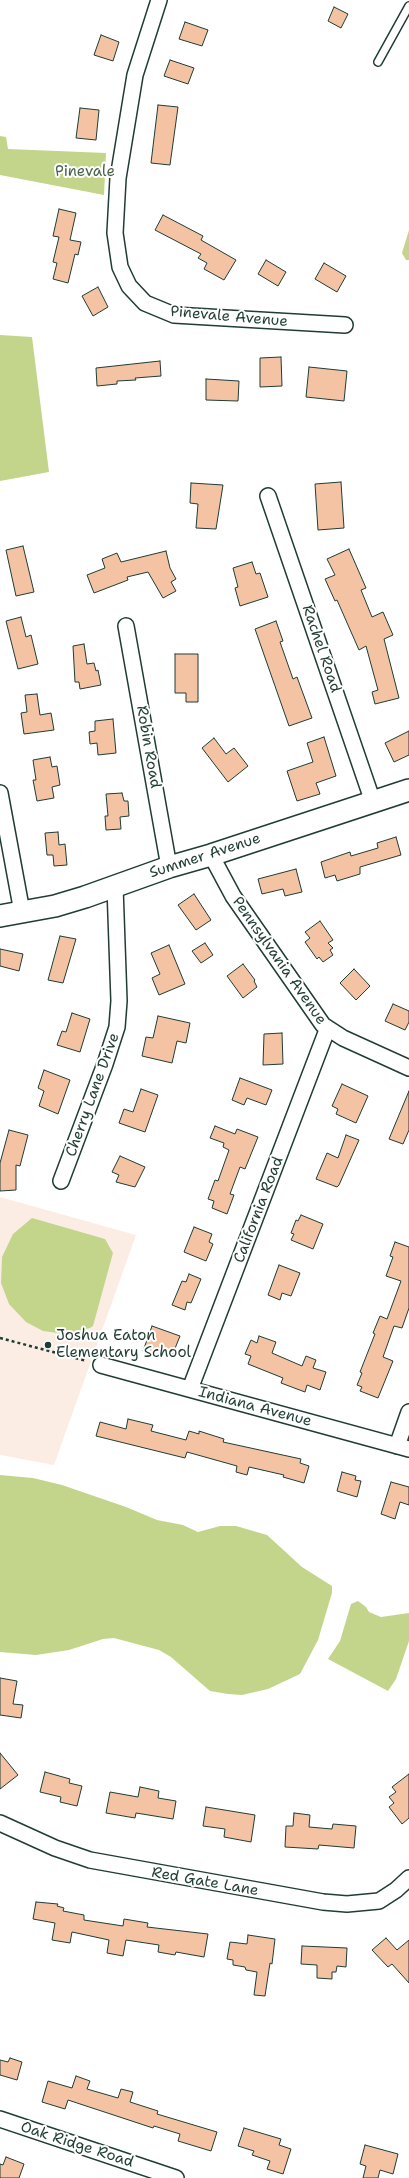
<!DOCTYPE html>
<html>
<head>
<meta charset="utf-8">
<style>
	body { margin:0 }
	canvas { display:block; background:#fff }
</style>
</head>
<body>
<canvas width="409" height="2178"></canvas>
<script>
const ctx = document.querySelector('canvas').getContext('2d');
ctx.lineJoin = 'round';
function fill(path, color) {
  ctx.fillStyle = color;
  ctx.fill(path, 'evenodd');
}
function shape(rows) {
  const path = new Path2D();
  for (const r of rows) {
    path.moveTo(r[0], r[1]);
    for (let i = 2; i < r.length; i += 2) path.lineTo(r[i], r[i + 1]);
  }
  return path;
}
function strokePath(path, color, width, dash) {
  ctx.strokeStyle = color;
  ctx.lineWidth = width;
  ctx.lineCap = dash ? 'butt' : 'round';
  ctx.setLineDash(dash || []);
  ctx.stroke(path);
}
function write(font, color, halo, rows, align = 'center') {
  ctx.font = font + ' "Shantell Sans",sans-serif';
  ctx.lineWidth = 4;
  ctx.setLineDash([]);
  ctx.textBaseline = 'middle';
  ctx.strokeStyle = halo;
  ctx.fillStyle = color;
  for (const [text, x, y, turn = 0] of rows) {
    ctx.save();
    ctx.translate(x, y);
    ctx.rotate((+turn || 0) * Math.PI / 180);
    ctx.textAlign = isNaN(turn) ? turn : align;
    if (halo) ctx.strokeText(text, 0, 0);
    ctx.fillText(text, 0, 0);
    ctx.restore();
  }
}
const built = shape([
	[0,1197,136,1235,54,1465,0,1455]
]);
const green = shape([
	[0,136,6,137,8,149,106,153,104,195,0,175],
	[409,230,409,260,406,260,402,253],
	[0,335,32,337,49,472,0,481],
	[32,1218,105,1239,113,1253,93,1326,90,1328,65,1334,43,1331,26,1322,9,1304,1,1283,2,1257,13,1234],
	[0,1475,33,1478,62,1485,126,1507,157,1520,183,1525,198,1532,220,1526,236,1526,267,1535,302,1567,332,1586,332,1593,318,1640,300,1674,268,1689,242,1695,228,1694,210,1691,171,1657,159,1650,114,1638,103,1639,69,1650,36,1655,0,1652],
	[358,1601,366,1607,369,1612,381,1617,409,1613,409,1641,396,1679,388,1691,328,1659,340,1641,351,1604]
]);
const building = shape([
	[334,7,348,14,341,28,328,21,334,7],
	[185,22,208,30,202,46,179,39,185,22],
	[101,35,119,42,113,61,94,55,101,35],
	[170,60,194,68,188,84,164,76,170,60],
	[158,105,178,107,170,165,151,163,158,105],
	[80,108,99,110,96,140,76,138,80,108],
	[59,209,76,213,70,240,81,242,78,255,75,254,68,283,53,279,57,263,53,262,59,237,53,236,59,209],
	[163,215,203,236,201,240,236,260,224,280,204,269,207,263,198,258,201,254,155,230,163,215],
	[266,260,286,272,278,286,258,274,266,260],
	[324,263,346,276,337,292,315,279,324,263],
	[98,287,108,307,93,316,82,296,98,287],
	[281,357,282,386,260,387,260,358,281,357],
	[160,361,161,376,135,378,136,380,117,381,117,384,97,386,96,368,160,361],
	[309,367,347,371,344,401,306,397,309,367],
	[206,379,239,381,238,401,206,400,206,379],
	[341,482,344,528,318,530,315,484,341,482],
	[191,483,223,485,216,529,196,528,198,504,190,503,191,483],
	[23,546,34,592,16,596,6,550,23,546],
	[349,549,366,588,361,590,372,617,383,612,393,635,384,639,399,698,375,704,372,692,378,690,366,646,359,650,337,600,335,601,325,579,335,575,327,559,349,549],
	[166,551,170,568,176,579,171,582,176,591,163,598,148,572,127,577,128,580,94,593,87,575,105,568,102,559,117,553,121,562,166,551],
	[252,562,256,574,260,573,268,597,240,606,235,588,238,587,233,568,252,562],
	[21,617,26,637,31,635,38,664,18,669,6,621,21,617],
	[276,621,283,641,280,642,293,679,297,677,312,718,289,726,255,629,276,621],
	[84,644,87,664,94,663,96,671,98,670,101,685,80,689,79,682,75,682,73,646,84,644],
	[175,654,198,654,198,702,186,702,186,693,175,693,175,654],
	[37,694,40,715,51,713,54,730,24,734,21,713,27,712,25,695,37,694],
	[113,719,116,753,98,755,97,743,90,744,89,732,95,731,95,721,113,719],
	[409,731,409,755,394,762,385,743,409,731],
	[324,737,336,776,316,783,320,794,297,801,287,771,313,762,307,743,324,737],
	[214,738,226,754,234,748,248,766,228,782,202,748,214,738],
	[50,757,52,767,57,766,60,785,52,787,54,798,37,801,33,780,36,780,33,760,50,757],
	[122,793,124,801,128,801,129,816,120,817,121,829,106,830,105,816,108,816,106,794,122,793],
	[58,832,59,845,65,844,67,865,54,866,53,855,47,855,45,833,58,832],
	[396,837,401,855,360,867,360,874,337,881,335,875,325,878,321,862,350,852,351,856,378,848,377,843,396,837],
	[296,869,302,892,285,896,283,889,262,894,258,879,296,869],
	[194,894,211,920,196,930,178,905,194,894],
	[320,921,333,940,328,943,333,948,330,950,333,955,323,962,319,957,317,959,305,942,310,938,305,932,320,921],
	[60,936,76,939,63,983,48,980,60,936],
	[205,943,213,955,201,963,192,951,205,943],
	[169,945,185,984,159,995,152,978,160,974,151,953,169,945],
	[0,949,23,954,19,971,0,966,0,949],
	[243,964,255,980,254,981,257,987,243,998,227,976,243,964],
	[354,969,370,986,356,1000,340,983,354,969],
	[393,1004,409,1011,409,1022,405,1030,385,1021,393,1004],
	[72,1013,90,1019,80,1052,57,1045,62,1031,66,1032,72,1013],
	[158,1016,190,1023,186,1043,177,1041,172,1063,142,1056,146,1037,153,1038,158,1016],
	[282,1033,283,1064,263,1065,264,1034,282,1033],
	[44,1070,70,1080,58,1114,39,1106,44,1091,38,1088,44,1070],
	[240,1078,272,1090,266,1105,247,1098,244,1105,232,1100,240,1078],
	[342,1084,368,1096,356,1123,336,1114,338,1109,332,1106,342,1084],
	[141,1089,158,1095,145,1132,119,1123,124,1109,133,1112,141,1089],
	[409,1091,409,1130,403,1144,389,1139,409,1091],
	[215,1126,235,1134,237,1129,258,1137,245,1169,240,1167,230,1194,234,1195,227,1214,212,1208,214,1201,208,1199,215,1180,218,1181,229,1150,223,1147,224,1143,210,1138,215,1126],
	[9,1130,28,1135,20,1166,16,1165,16,1190,0,1191,0,1163,9,1130],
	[346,1135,359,1140,339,1185,337,1187,316,1179,327,1153,338,1158,346,1135],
	[120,1156,145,1167,135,1187,116,1182,119,1175,112,1172,120,1156],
	[301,1215,323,1224,313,1249,291,1240,294,1234,291,1233,296,1220,298,1221,301,1215],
	[194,1227,212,1234,209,1242,213,1244,206,1261,184,1252,194,1227],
	[395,1242,409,1247,409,1308,402,1328,394,1326,383,1357,393,1361,378,1398,360,1391,362,1387,357,1385,362,1373,360,1372,375,1334,373,1333,380,1316,387,1319,401,1281,386,1276,393,1257,390,1256,395,1242],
	[279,1265,300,1273,291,1296,282,1293,280,1300,268,1295,279,1265],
	[189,1274,201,1279,191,1303,187,1302,185,1310,172,1305,182,1281,186,1282,189,1274],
	[152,1326,180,1336,172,1356,161,1352,159,1357,143,1351,152,1326],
	[259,1336,276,1342,272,1353,302,1366,306,1356,316,1360,313,1368,326,1372,320,1390,307,1385,305,1392,281,1383,283,1378,248,1364,251,1356,245,1354,251,1340,257,1343,259,1336],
	[128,1419,153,1425,151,1431,186,1440,189,1431,199,1434,199,1431,224,1439,223,1442,301,1459,300,1463,309,1466,304,1483,283,1477,284,1475,249,1467,247,1475,236,1472,237,1466,187,1452,185,1458,96,1436,100,1422,126,1429,128,1419],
	[342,1472,356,1476,355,1480,361,1481,357,1497,337,1491,342,1472],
	[391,1482,409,1487,409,1505,400,1502,395,1519,381,1514,391,1482],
	[0,1678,17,1681,13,1704,23,1705,21,1718,0,1715,0,1678],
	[0,1753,18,1775,0,1789,0,1753],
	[45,1772,70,1779,69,1783,82,1786,77,1806,60,1802,61,1797,40,1792,45,1772],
	[409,1774,409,1818,402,1824,389,1807,394,1803,389,1797,396,1792,392,1787,409,1774],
	[140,1787,159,1791,158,1798,176,1801,173,1819,136,1813,135,1818,106,1813,110,1792,138,1797,140,1787],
	[206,1807,255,1815,251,1842,224,1837,225,1829,203,1826,206,1807],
	[294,1813,310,1815,309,1827,332,1829,333,1824,356,1826,354,1848,319,1845,318,1849,285,1847,286,1826,293,1826,294,1813],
	[36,1902,58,1904,57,1906,64,1908,63,1911,84,1915,84,1920,123,1926,124,1919,148,1923,147,1927,208,1934,204,1957,176,1952,175,1955,158,1952,159,1945,126,1940,123,1956,107,1953,109,1940,72,1932,70,1943,52,1940,55,1923,33,1919,36,1902],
	[248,1935,275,1939,272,1964,270,1963,265,1996,254,1995,257,1972,246,1970,245,1967,233,1965,233,1960,227,1959,230,1942,247,1944,248,1935],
	[386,1938,397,1950,409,1940,409,1983,392,1964,388,1967,372,1950,386,1938],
	[302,1946,347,1948,346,1967,337,1966,336,1972,332,1972,332,1979,317,1978,317,1965,301,1964,302,1946],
	[10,2058,22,2062,17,2080,0,2075,0,2060,8,2062,10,2058],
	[76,2076,90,2081,87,2089,118,2098,121,2089,133,2092,130,2102,158,2111,157,2114,217,2132,211,2151,178,2141,180,2134,154,2126,153,2128,68,2100,65,2109,42,2102,48,2081,72,2088,76,2076],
	[244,2128,281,2139,279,2145,291,2149,283,2174,267,2169,270,2161,252,2155,254,2151,238,2146,244,2128],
	[365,2145,398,2154,393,2174,380,2170,378,2178,363,2178,366,2166,360,2164,365,2145],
	[6,2157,24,2164,19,2178,0,2178,0,2164,3,2165,6,2157]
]);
const path = shape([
	[0,1338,87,1361]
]);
const lane = shape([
	[378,62,409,6]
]);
const street = shape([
	[159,0,135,75,118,178,115,233,120,267,129,286,145,303,174,315,345,325],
	[268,496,373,802],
	[126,626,169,867],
	[0,793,22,912],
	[211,855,233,896,323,1025,343,1038,409,1068],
	[61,1181,105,1064,117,1027,119,1001,115,887],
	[101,1365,409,1449],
	[190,1389,327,1030],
	[397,1446,409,1412],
	[0,1823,55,1848,90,1860,323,1902,347,1904,379,1901,396,1890,409,1878],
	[0,2119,176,2178]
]);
const secondary = shape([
	[0,916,55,906,85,897,169,867,211,855,409,790]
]);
const markers = [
	[48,1345,4,"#1f3d34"]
];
const parkNames = [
	["Pinevale",85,172]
];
const streetNames = [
	["Pinevale Avenue",229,317,5],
	["Rachel Road",321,649,71],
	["Robin Road",148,747,80],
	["Summer Avenue",205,856,-18],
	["Pennsylvania Avenue",279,961,55],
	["Cherry Lane Drive",93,1095,-70],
	["California Road",259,1210,-69],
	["Indiana Avenue",255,1407,15],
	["Red Gate Lane",205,1882,10],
	["Oak Ridge Road",77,2145,18]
];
const poiNames = [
	["Joshua Eaton",56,1336],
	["Elementary School",56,1353]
];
fill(built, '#fcede4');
fill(green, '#c3d58a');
fill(building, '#f4c3a4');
strokePath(building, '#1f3d34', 1);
strokePath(lane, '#1f3d34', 10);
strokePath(street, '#1f3d34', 18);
strokePath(secondary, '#1f3d34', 24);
strokePath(path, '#1f3d34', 2.5, [3, 3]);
strokePath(lane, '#fff', 7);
strokePath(street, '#fff', 15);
strokePath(secondary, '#fff', 21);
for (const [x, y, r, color] of markers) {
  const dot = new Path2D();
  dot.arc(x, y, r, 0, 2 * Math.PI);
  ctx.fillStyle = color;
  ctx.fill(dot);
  strokePath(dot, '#fff', 1.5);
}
write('15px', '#48634a', '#fff', parkNames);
write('15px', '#1f3d34', '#fff', streetNames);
write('15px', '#1f3d34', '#fff', poiNames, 'left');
</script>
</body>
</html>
